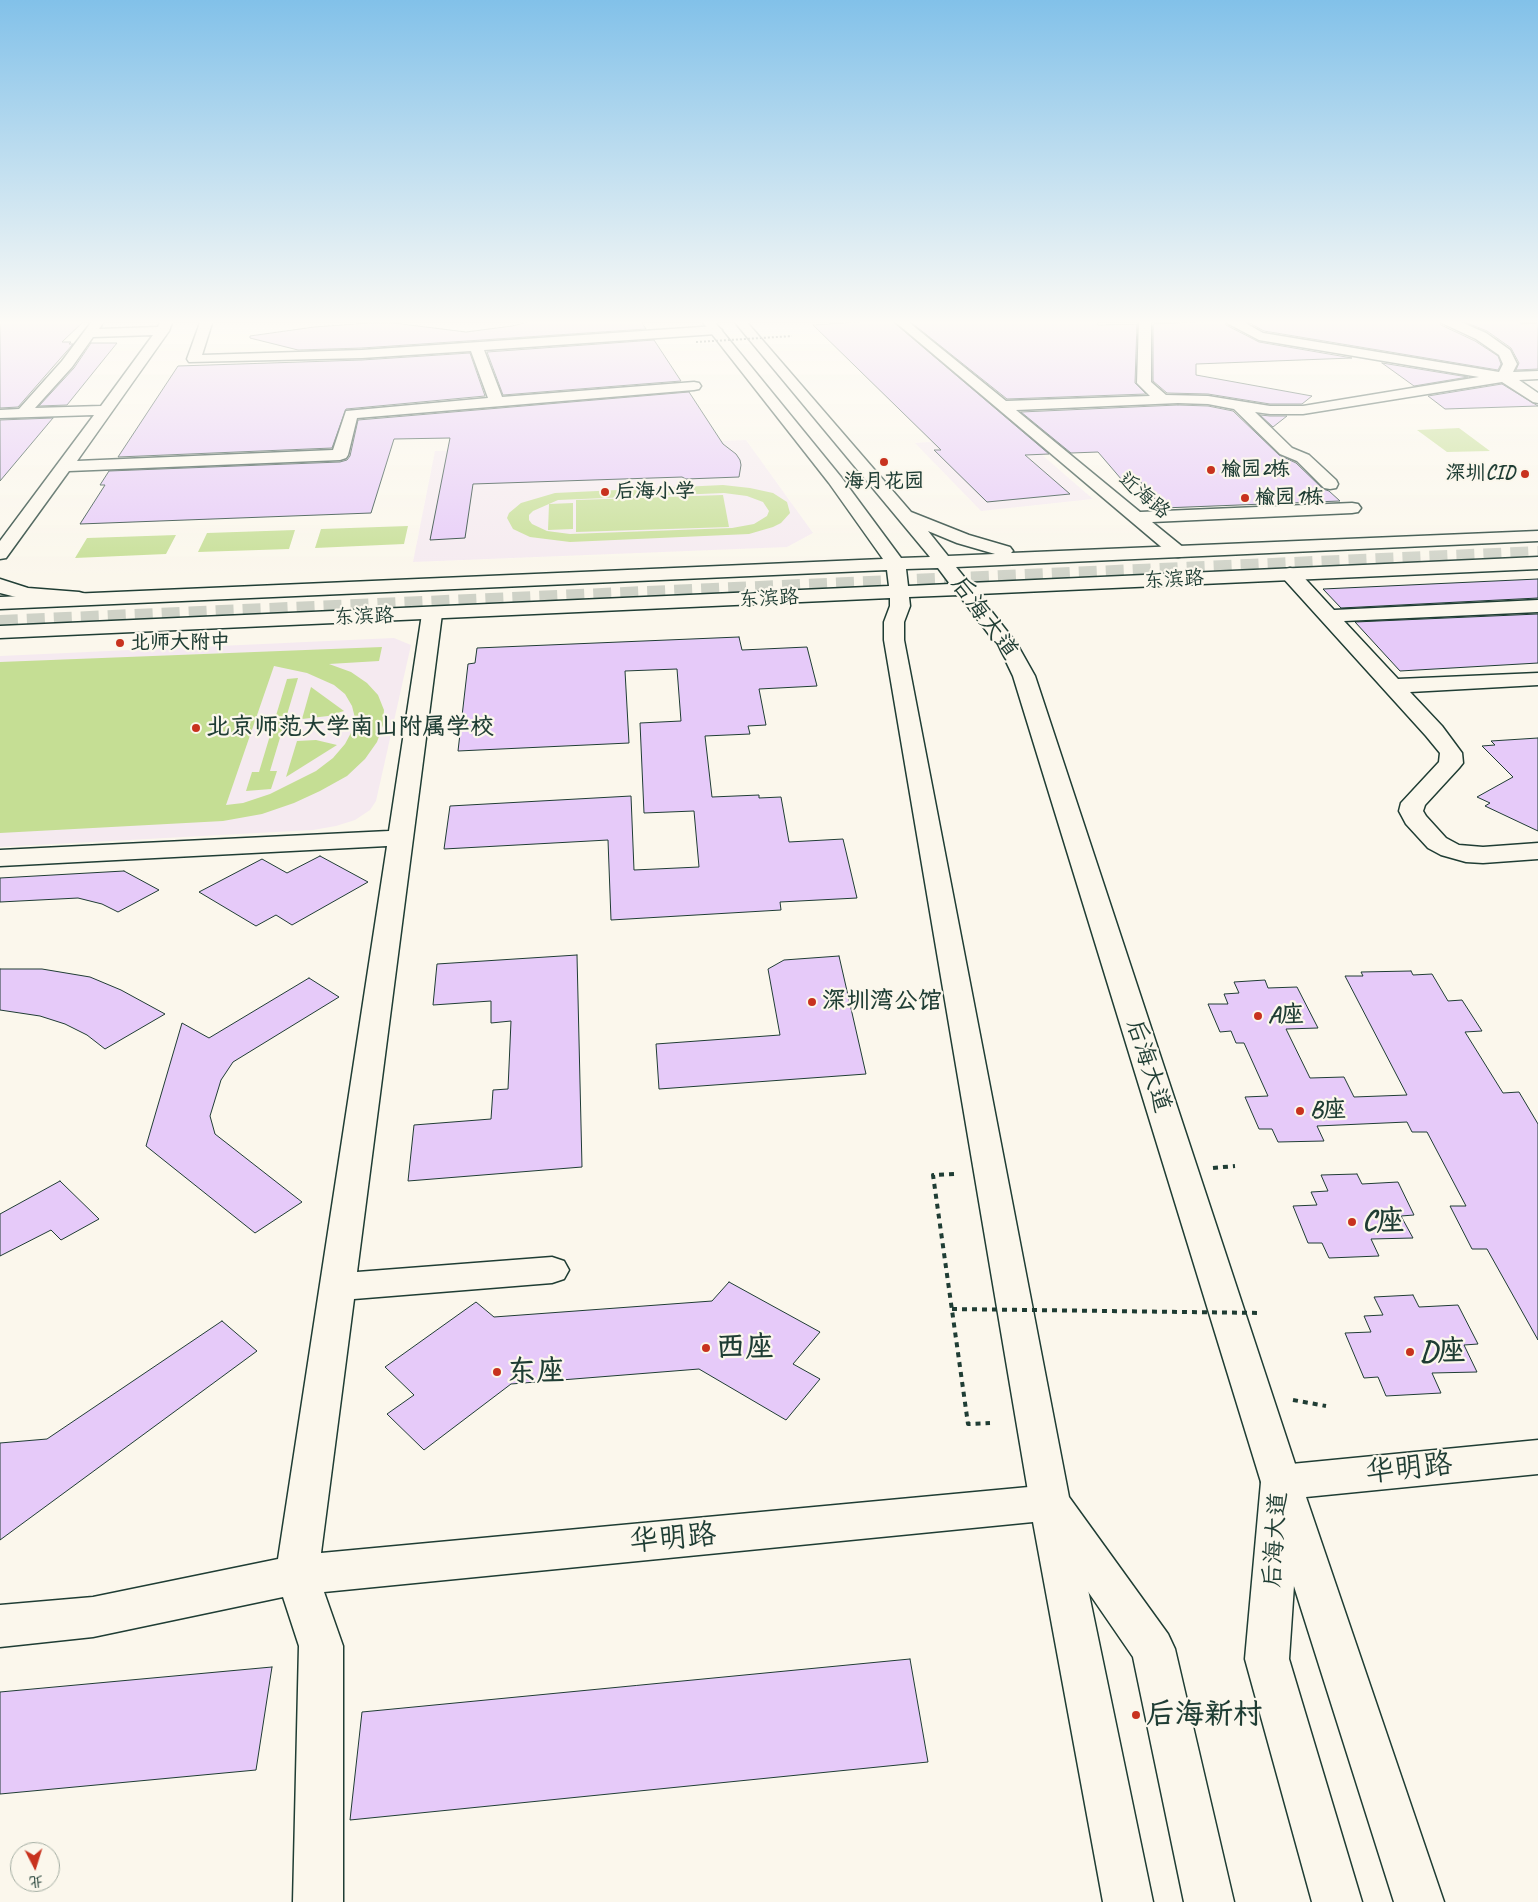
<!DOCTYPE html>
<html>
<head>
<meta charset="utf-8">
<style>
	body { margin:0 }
	#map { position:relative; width:1538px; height:1902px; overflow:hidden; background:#fbf7ec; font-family:Caveat,"LXGW WenKai TC",sans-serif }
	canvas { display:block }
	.north { position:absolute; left:10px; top:1842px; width:50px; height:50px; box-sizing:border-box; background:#fbf7ec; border:1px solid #a3ada2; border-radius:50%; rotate:175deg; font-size:14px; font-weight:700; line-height:20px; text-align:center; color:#1f3d34 }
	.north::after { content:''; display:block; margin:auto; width:18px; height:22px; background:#c8321e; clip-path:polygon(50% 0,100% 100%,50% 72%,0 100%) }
</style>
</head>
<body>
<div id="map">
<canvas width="1538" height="1902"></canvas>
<div class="north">北</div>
</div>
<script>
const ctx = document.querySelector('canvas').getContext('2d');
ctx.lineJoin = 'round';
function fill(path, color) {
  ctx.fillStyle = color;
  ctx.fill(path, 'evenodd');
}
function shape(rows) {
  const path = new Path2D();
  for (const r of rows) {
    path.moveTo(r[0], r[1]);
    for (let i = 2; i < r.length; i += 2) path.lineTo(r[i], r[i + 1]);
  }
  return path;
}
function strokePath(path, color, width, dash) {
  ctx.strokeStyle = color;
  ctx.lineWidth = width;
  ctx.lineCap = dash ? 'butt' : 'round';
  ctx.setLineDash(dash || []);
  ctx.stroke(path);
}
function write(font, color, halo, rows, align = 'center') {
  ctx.font = font + ' Caveat,"LXGW WenKai TC",sans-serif';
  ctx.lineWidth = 4.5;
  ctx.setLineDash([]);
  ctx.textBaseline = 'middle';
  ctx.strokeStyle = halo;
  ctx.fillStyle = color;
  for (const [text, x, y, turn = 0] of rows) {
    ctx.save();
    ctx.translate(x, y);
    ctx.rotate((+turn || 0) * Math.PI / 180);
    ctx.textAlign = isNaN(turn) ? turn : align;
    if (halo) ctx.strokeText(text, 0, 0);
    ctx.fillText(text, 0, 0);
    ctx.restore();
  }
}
const built = shape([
	[1018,434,1093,499,981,511,915,443],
	[746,440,813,533,787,547,413,562,435,451],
	[394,638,411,645,376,801,370,810,355,820,336,826,313,830,0,847,0,656]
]);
const green = shape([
	[1459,428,1490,451,1447,452,1417,430],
	[723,485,750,488,773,493,787,502,790,513,781,523,773,527,749,534,570,542,530,537,513,529,507,518,509,513,521,503,555,493],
	[724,493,747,496,763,502,769,511,767,516,754,524,732,528,570,534,547,531,532,524,529,520,529,515,533,511,558,500],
	[723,495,729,527,576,532,576,500],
	[573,503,573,529,548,530,549,504],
	[408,526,404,544,315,548,321,529],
	[295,530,289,549,198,552,207,533],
	[176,535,166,554,75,558,87,538],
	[382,647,379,661,329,664,351,672,367,683,378,695,384,710,383,725,377,742,365,759,347,776,320,791,294,803,262,814,223,821,0,833,0,662],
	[274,666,307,673,334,685,345,694,352,706,355,718,352,731,345,744,333,758,316,771,270,794,243,803,226,805],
	[298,678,270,771,277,771,271,789,246,791,252,772,259,772,287,679],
	[311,687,344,711,328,716,302,719],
	[316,740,337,745,286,777,297,741]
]);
const building = shape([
	[0,320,85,320,62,342,71,342,69,344,73,344,18,407,0,408,0,320],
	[537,320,640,320,646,329,362,348,298,350,250,338,250,336,314,327,369,323,394,323,466,332,512,326,537,320],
	[891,320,1049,454,1025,455,1070,494,987,502,934,450,941,450,813,325,891,320],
	[908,320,1098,320,1098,325,1137,324,1135,383,1146,394,1007,399,908,320],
	[1244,320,1439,320,1441,325,1475,341,1498,356,1501,364,1498,370,1264,331,1244,320],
	[1460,320,1520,320,1521,324,1538,323,1538,369,1516,370,1519,363,1511,348,1487,331,1460,320],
	[1224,321,1226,325,1259,342,1352,358,1196,364,1196,375,1312,396,1302,404,1270,404,1208,394,1167,393,1153,381,1153,324,1224,321],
	[654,340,681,381,503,395,487,352,654,340],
	[91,343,117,343,67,405,39,406,74,368,91,343],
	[470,353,485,396,346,409,332,448,118,457,178,366,362,360,470,353],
	[1382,363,1468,377,1414,386,1382,363],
	[1502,384,1538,406,1445,409,1428,396,1502,384],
	[689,392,723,444,736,454,740,460,741,465,739,477,686,479,682,477,473,484,465,538,430,540,450,438,394,439,371,513,80,524,105,485,100,485,109,471,340,462,347,460,350,456,358,420,689,392],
	[1178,405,1208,406,1233,411,1279,455,1296,463,1323,489,1329,491,1340,501,1163,508,1139,480,1122,480,1098,452,1071,453,1021,412,1178,405],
	[1260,415,1270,416,1287,416,1273,427,1260,415],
	[53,418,0,481,0,420,53,418],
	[1538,579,1538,598,1341,608,1323,589,1538,579],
	[1538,614,1538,663,1400,671,1355,622,1538,614],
	[739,637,742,650,807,647,817,686,759,689,766,725,748,726,750,734,705,736,712,797,759,795,759,798,781,797,789,842,843,839,857,898,780,902,781,910,611,920,608,840,444,849,450,806,631,796,634,870,699,867,694,811,644,813,640,723,681,721,677,669,625,671,629,743,458,751,468,664,475,663,477,648,739,637],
	[1538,738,1538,831,1485,806,1490,803,1477,797,1513,777,1482,746,1495,745,1491,741,1538,738],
	[320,856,368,882,292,925,276,915,256,926,199,892,262,859,287,873,320,856],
	[124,871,159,890,118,912,102,904,78,898,0,902,0,878,124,871],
	[577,955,582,1167,408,1181,414,1125,491,1119,493,1090,508,1089,511,1021,491,1023,491,1001,433,1005,437,964,577,955],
	[839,956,866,1074,659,1089,656,1044,780,1035,768,969,784,960,839,956],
	[0,969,42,969,90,977,121,990,165,1014,105,1049,87,1035,65,1024,40,1016,0,1010,0,969],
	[1411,971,1413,975,1432,974,1448,1001,1462,1000,1482,1031,1465,1032,1503,1093,1519,1092,1538,1124,1538,1340,1487,1249,1472,1249,1450,1206,1466,1206,1427,1132,1412,1132,1407,1122,1317,1126,1324,1141,1278,1142,1272,1129,1259,1129,1245,1097,1268,1096,1244,1043,1236,1043,1231,1031,1220,1032,1208,1004,1228,1004,1224,994,1239,993,1234,982,1265,980,1268,988,1297,987,1318,1028,1286,1029,1310,1078,1344,1077,1354,1097,1407,1095,1345,976,1363,976,1361,972,1411,971],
	[309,978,339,997,233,1062,221,1080,210,1116,215,1134,302,1202,255,1233,146,1146,182,1023,209,1038,309,978],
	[1357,1174,1362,1184,1398,1182,1414,1215,1401,1216,1413,1238,1371,1239,1379,1256,1329,1258,1322,1243,1308,1243,1293,1206,1317,1205,1311,1192,1328,1191,1321,1175,1357,1174],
	[60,1181,99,1219,61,1240,51,1230,0,1256,0,1214,60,1181],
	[729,1282,820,1332,793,1364,820,1379,786,1420,699,1369,511,1384,424,1450,387,1414,414,1395,385,1367,476,1302,494,1317,712,1301,729,1282],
	[1413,1295,1419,1307,1458,1305,1478,1344,1464,1345,1477,1372,1432,1373,1441,1393,1386,1396,1378,1377,1364,1378,1345,1333,1371,1332,1364,1316,1383,1315,1374,1297,1413,1295],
	[222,1321,257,1351,0,1540,0,1443,47,1439,222,1321],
	[910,1659,928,1762,350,1820,362,1712,910,1659],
	[272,1667,256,1770,0,1794,0,1692,272,1667]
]);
const highwayTunnel = shape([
	[0,624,1538,555]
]);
const path = shape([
	[1213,1168,1235,1166],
	[954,1174,933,1175,968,1424,990,1423],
	[1293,1400,1326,1406]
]);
const minor = shape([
	[93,320,105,320,99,329,158,327,161,320,173,320,169,331,77,461,333,450,346,411,488,398,471,351,362,358,189,362,187,359,201,320,213,320,202,355,362,350,716,326,722,330,716,334,484,350,502,397,694,382,699,383,701,386,699,389,694,390,357,418,348,455,346,458,340,460,69,471,6,558,0,559,0,541,94,415,0,418,0,410,19,409,62,361,93,320],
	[153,335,101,406,35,408,72,367,93,337,153,335],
	[893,320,906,320,1006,401,1150,396,1137,383,1139,320,1151,320,1151,382,1166,395,1208,396,1270,406,1303,406,1479,377,1259,340,1227,323,1226,320,1240,320,1263,333,1499,372,1503,364,1499,355,1476,339,1442,323,1441,320,1456,320,1486,333,1510,350,1517,364,1513,372,1538,371,1538,379,1519,380,1538,393,1538,403,1533,402,1502,382,1303,414,1270,414,1255,412,1292,448,1309,455,1336,480,1338,484,1336,488,1330,489,1324,488,1297,461,1280,454,1234,409,1208,404,1178,403,1016,410,1140,512,1352,503,1358,504,1361,508,1358,512,1352,513,1152,522,1184,548,1187,552,1184,556,1178,557,1172,556,893,320],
	[1290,568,1297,570,1334,610,1538,600,1538,612,1344,621,1398,679,1538,673,1538,685,1410,692,1442,726,1462,753,1463,763,1459,768,1425,805,1423,811,1426,816,1446,838,1459,845,1483,847,1538,843,1538,859,1483,863,1466,862,1441,855,1428,848,1406,824,1399,811,1401,803,1439,762,1440,753,1426,736,1283,578,1281,574,1283,570,1290,568],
	[0,579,28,588,79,592,86,594,89,598,86,602,79,604,28,600,0,593,0,579],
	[432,608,439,610,442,614,357,1272,552,1257,564,1261,569,1270,564,1279,552,1283,354,1299,321,1553,1050,1485,1064,1490,1070,1503,1153,1902,1103,1902,1033,1522,324,1592,343,1646,343,1902,293,1902,299,1646,283,1597,93,1637,0,1647,0,1605,93,1597,278,1559,387,846,0,866,0,850,389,831,422,614,425,610,432,608],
	[1538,1440,1538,1474,1306,1497,1444,1902,1394,1902,1261,1482,1267,1470,1281,1465,1538,1440]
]);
const major = shape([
	[701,320,713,320,841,477,901,558,930,557,733,320,745,320,911,512,969,535,1010,547,1013,551,1011,553,1538,531,1538,541,956,567,969,583,1538,557,1538,569,978,594,1017,644,1035,676,1301,1482,1289,1659,1362,1902,1312,1902,1245,1659,1261,1482,1013,676,1000,649,959,595,909,597,910,606,904,622,904,640,1069,1497,1168,1634,1175,1649,1234,1902,1184,1902,1133,1657,1036,1516,1030,1503,884,640,884,622,890,606,890,598,0,638,0,626,889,586,887,570,0,609,0,597,883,559,829,483,701,320],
	[928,531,957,543,995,554,948,556,928,531],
	[938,568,950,584,908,586,906,569,938,568]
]);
const pathBridgeFar1 = shape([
	[696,342,792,336]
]);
const pathBridge = shape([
	[952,1309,1262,1313]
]);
const markers = [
	[884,462,5,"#c8321e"],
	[1211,470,5,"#c8321e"],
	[1525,474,5,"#c8321e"],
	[605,492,5,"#c8321e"],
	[1245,498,5,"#c8321e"],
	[120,643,5,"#c8321e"],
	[196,728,5,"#c8321e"],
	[812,1002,5,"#c8321e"],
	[1258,1016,5,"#c8321e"],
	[1300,1111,5,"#c8321e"],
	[1352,1222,5,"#c8321e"],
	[706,1348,5,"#c8321e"],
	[1410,1352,5,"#c8321e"],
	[497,1372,5,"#c8321e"],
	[1136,1715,5,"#c8321e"]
];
const farPoinames = [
	["榆园2栋",1221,470],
	["深圳CID",1515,474,"right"],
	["海月花园",884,482,"center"],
	["后海小学",615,492],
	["榆园1栋",1255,498],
	["北师大附中",130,643]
];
const farStreetnames = [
	["近海路",1144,496,40],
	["东滨路",1174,580,-3],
	["东滨路",769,599,-3],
	["东滨路",364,617,-2]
];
const streetNames = [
	["后海大道",984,618,54],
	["后海大道",1148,1066,72],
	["后海大道",1276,1540,-86]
];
const poiNames = [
	["北京师范大学南山附属学校",206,728],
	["深圳湾公馆",822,1002],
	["A座",1268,1016],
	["B座",1310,1111]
];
const nearPoinames = [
	["C座",1362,1222],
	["西座",716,1348],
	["D座",1420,1352],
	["东座",507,1372],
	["后海新村",1146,1715]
];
const nearStreetnames = [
	["华明路",1409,1469,-6],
	["华明路",673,1539,-5]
];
fill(built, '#f5eaf0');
fill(green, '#c5de94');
fill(building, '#e6caf9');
strokePath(building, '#1f3d34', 1);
strokePath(highwayTunnel, '#cfd2c7', 18, [18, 9]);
strokePath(minor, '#1f3d34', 3);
strokePath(major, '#1f3d34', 3);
strokePath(path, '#1f3d34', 4, [5, 5]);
fill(minor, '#fbf7ec');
fill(major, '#fbf7ec');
strokePath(pathBridgeFar1, '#1f3d34', 2, [2, 2]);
strokePath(pathBridge, '#1f3d34', 4, [5, 5]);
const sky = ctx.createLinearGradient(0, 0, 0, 586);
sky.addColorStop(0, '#82c1e9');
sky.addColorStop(0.55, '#fdfbf6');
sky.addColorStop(1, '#fdfbf600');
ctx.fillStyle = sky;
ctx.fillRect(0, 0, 1538, 586);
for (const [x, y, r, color] of markers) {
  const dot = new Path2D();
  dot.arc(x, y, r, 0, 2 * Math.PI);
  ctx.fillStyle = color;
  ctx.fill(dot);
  strokePath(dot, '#fbf7ec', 2);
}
write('bold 20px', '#1f3d34', '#fbf7ec', farPoinames, 'left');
write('20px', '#1f3d34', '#fbf7ec', farStreetnames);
write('24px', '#1f3d34', '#fbf7ec', streetNames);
write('bold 24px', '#1f3d34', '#fbf7ec', poiNames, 'left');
write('bold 29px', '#1f3d34', '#fbf7ec', nearPoinames, 'left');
write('29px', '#1f3d34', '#fbf7ec', nearStreetnames);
</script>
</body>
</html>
